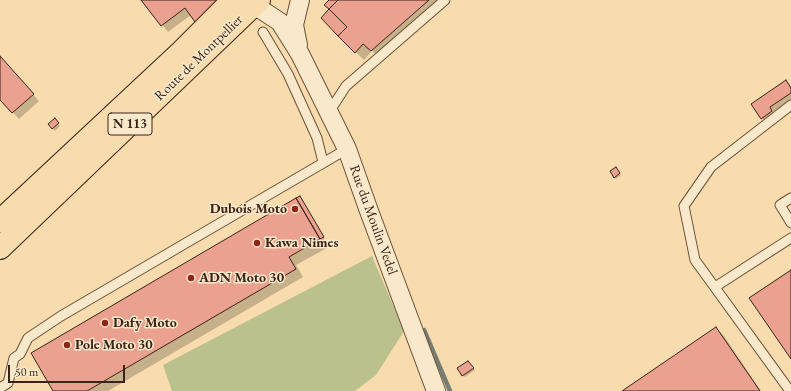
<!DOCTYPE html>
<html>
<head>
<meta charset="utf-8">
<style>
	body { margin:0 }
	#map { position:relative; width:791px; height:391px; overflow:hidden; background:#f8dcad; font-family:"EB Garamond",serif }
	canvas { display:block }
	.scale { position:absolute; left:8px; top:365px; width:117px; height:18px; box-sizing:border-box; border:2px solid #3c2217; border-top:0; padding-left:5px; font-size:12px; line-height:14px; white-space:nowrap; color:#3c2217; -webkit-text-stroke:3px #fae8ca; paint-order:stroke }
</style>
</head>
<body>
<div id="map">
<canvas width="791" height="391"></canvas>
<div class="scale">50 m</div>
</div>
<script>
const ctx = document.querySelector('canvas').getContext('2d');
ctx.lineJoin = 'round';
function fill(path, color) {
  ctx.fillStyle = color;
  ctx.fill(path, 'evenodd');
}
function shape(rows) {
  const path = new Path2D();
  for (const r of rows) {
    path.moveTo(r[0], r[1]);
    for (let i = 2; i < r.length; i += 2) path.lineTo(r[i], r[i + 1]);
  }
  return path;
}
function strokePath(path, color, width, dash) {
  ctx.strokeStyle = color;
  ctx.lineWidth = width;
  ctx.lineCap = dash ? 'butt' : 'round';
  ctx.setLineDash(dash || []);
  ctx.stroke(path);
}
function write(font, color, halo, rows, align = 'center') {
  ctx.font = font + ' "EB Garamond",serif';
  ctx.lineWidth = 3;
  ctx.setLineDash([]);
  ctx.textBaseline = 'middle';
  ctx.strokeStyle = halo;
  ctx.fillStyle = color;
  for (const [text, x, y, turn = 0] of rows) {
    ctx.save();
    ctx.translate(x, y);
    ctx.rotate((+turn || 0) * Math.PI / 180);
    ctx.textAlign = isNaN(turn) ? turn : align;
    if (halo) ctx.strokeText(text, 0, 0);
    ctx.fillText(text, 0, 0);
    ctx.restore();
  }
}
const green = shape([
	[372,256,404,331,376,375,355,391,172,391,163,365]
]);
const shadow = shape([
	[142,0,217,0,222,7,202,27,191,15,168,32],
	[331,0,446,0,380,58,372,51,364,60,322,18,330,9],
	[0,57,39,101,19,119,0,98],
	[786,81,791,87,791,100,773,112,776,116,766,122,762,118],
	[54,120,60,126,55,131,49,124],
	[618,170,621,175,616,179,614,177],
	[301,199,325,239,323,240,327,248,296,265,303,277,108,391,54,391],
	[716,328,724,336,761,391,624,391],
	[470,364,475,370,465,377,463,375]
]);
const stream = shape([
	[424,330,450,391]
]);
const building = shape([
	[141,0,217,0,195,22,185,8,161,26,141,0],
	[329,0,338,0,329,9,324,5,329,0],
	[338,0,429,0,371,51,363,44,355,53,338,36,347,27,329,9,338,0],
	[329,9,347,27,338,36,321,18,329,9],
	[0,56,34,94,12,113,0,100,0,56],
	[786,80,791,88,791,93,770,107,772,111,761,119,751,104,786,80],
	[55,118,59,123,52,129,48,124,55,118],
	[616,167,620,173,614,178,610,171,616,167],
	[300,196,324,237,320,239,296,198,300,196],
	[296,198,320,239,289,257,296,269,87,391,53,391,31,353,296,198],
	[791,270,791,359,749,298,791,270],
	[716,327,760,391,622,391,716,327],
	[468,361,474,368,462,376,457,368,468,361]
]);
const lane = shape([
	[263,32,288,74,317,138,323,162],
	[329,112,346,86,445,0],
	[791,198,780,205,791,223],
	[715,287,791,238],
	[0,388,8,383,14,358,20,354,28,338,61,316,347,149],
	[790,391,695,260,684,206,711,167,791,105]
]);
const street = shape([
	[254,5,280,22,300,54,347,149,369,211,436,391],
	[298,45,294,25,300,0]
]);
const primary = shape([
	[0,221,181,52,233,0],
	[0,248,259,0]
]);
const markers = [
	[295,209,4,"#8f2418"],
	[257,243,4,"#8f2418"],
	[191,278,4,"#8f2418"],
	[105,323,4,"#8f2418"],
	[67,345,4,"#8f2418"]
];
const shields = [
	[130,124,44]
];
const shieldNames = [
	["N 113",130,124]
];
const streetNames = [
	["Route de Montpellier",199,58,-44],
	["Rue du Moulin Vedel",373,220,70]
];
const poiNames = [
	["Dubois Moto",287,209,"right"],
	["Kawa Nimes",265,243],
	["ADN Moto 30",199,278],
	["Dafy Moto",113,323],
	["Pole Moto 30",75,345]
];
fill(green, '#bac18c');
fill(shadow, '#0003');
strokePath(stream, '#777d72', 4.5);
fill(building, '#eaa18f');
strokePath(building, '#3c2217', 1);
strokePath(lane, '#6b503c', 11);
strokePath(street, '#6b503c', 20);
strokePath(primary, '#3c2217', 24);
strokePath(lane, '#fae8ca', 9);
strokePath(street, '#fae8ca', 18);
strokePath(primary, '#f8dcad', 22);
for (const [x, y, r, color] of markers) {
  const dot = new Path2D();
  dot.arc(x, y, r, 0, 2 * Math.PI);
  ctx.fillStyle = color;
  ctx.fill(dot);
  strokePath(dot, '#fae8ca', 1.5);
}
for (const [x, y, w] of shields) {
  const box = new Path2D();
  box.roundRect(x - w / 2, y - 11, w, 22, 3);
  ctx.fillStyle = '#fae8ca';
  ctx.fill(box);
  strokePath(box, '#3c2217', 1);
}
write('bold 13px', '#3c2217', null, shieldNames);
write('14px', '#3c2217', '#fae8ca', streetNames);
write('bold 14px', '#3c2217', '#fae8ca', poiNames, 'left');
</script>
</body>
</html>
